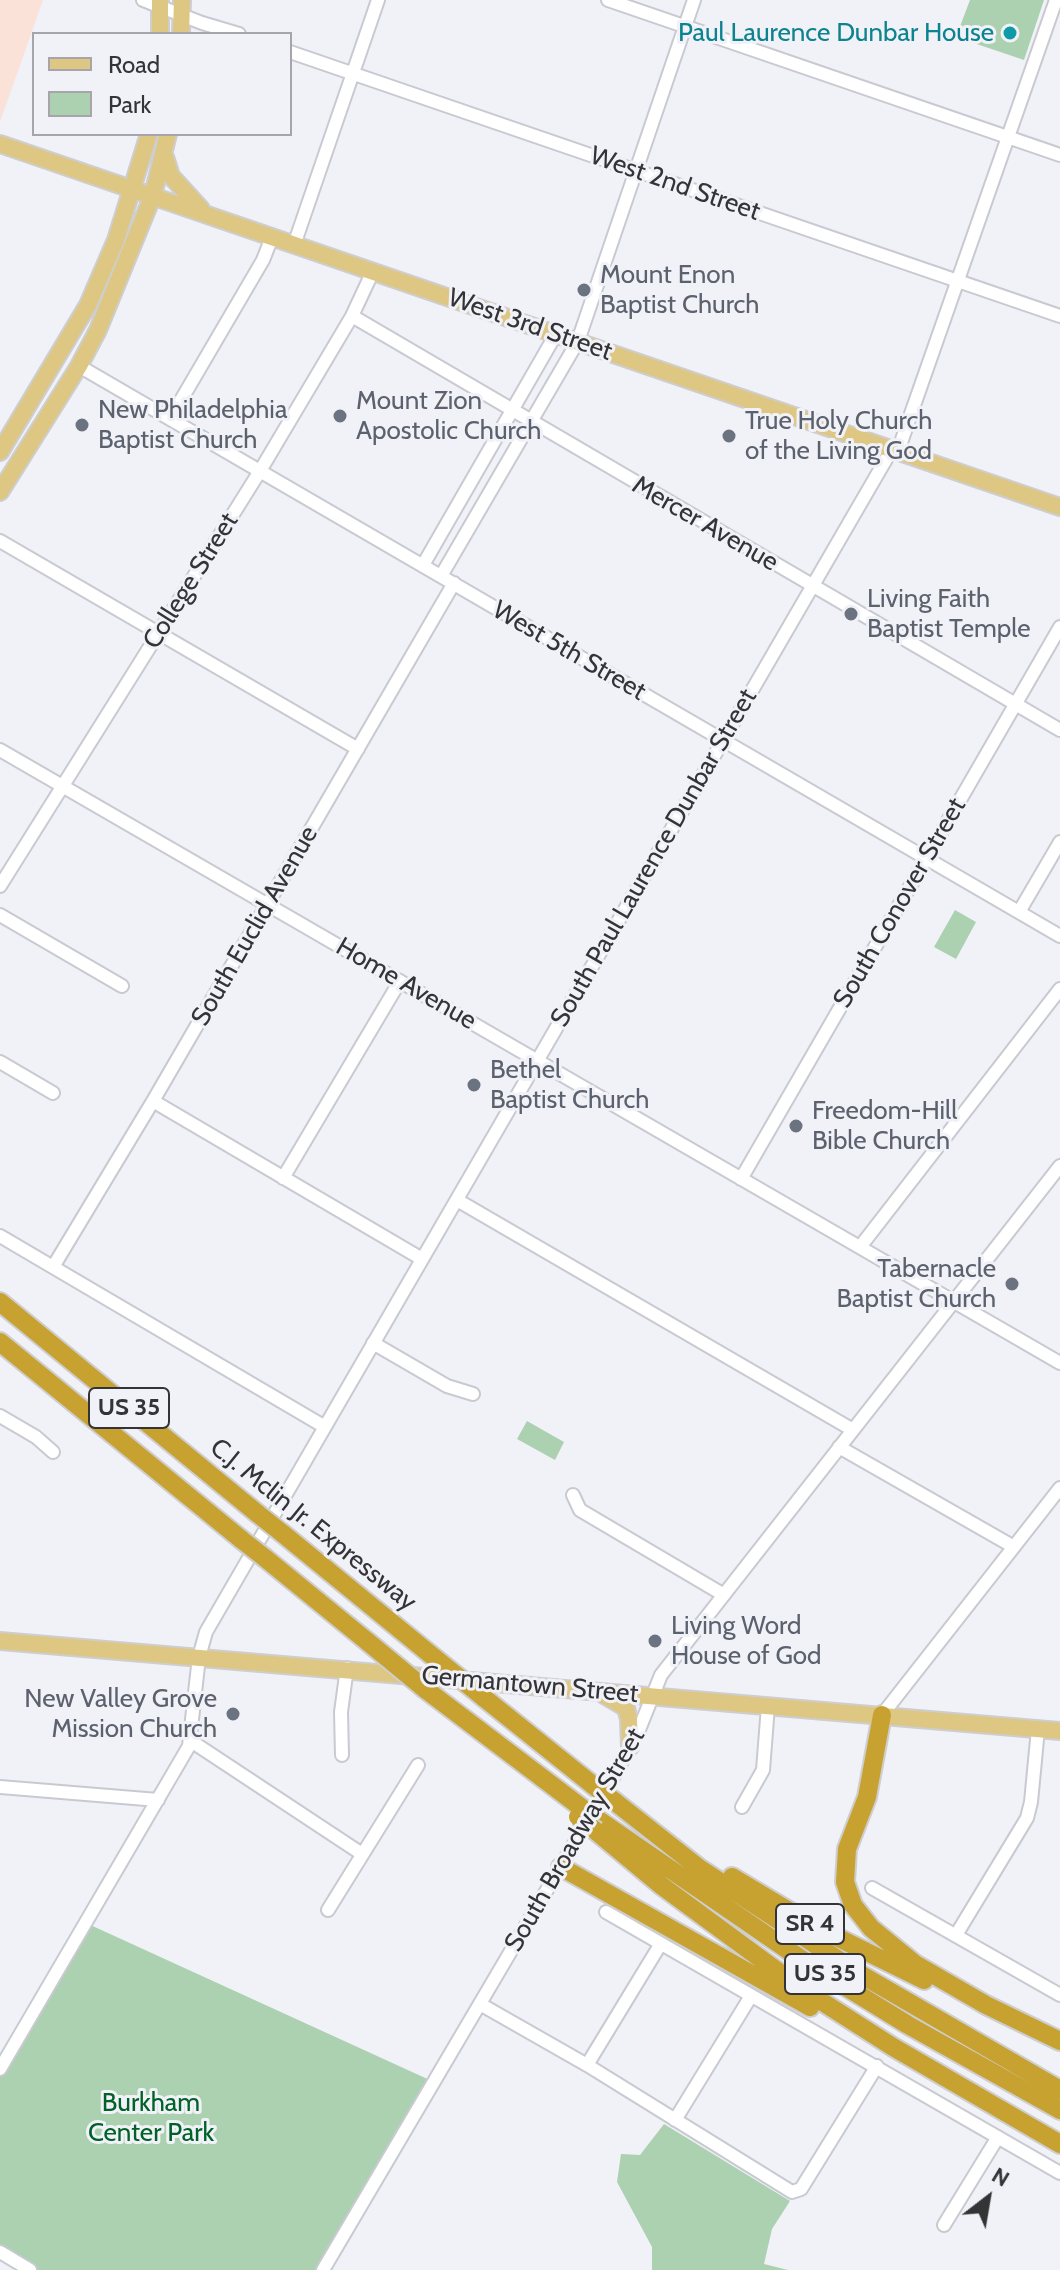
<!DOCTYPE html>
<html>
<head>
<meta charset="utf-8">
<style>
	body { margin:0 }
	#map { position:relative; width:1060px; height:2270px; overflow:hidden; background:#f1f1f8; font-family:Cabin,sans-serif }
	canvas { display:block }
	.legend { position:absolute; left:32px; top:32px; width:260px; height:104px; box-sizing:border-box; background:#f1f1f8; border:2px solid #a5a5ab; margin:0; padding:10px 14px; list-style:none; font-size:24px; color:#343437 }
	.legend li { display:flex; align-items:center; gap:16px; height:40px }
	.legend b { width:40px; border:2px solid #a5a5ab }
	.north { position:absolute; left:948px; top:2158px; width:80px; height:80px; -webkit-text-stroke:6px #f1f1f8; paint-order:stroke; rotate:31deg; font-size:22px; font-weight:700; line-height:32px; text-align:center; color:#343437 }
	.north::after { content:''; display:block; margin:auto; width:28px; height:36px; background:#343437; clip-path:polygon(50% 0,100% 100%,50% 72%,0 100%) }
</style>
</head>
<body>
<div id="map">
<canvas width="1060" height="2270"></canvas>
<ul class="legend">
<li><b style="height:10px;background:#ddc783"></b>Road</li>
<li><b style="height:22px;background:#acd1b1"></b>Park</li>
</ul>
<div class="north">N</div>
</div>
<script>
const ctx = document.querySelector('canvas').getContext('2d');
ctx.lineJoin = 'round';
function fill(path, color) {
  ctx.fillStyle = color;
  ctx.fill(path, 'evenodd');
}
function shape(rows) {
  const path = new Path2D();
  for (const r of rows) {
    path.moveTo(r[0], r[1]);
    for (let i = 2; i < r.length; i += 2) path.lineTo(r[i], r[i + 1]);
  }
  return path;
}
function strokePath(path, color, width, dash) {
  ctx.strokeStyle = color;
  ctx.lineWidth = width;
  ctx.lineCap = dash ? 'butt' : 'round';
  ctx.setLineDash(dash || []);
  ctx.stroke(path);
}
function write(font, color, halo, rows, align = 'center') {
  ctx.font = font + ' Cabin,sans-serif';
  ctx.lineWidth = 6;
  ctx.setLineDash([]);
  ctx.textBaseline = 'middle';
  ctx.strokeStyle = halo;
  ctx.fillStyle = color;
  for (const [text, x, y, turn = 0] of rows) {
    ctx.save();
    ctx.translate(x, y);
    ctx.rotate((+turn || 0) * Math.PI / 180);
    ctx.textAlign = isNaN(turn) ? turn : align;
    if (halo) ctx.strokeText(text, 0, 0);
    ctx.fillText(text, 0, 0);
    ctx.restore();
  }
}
const education = shape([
	[0,0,43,0,0,122]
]);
const green = shape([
	[970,0,1044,0,1024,60,956,37],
	[955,910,976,922,956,959,934,947],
	[527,1421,564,1442,555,1460,517,1439],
	[86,1923,434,2082,323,2270,30,2270,0,2252,0,2069],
	[664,2124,790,2201,772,2229,764,2264,788,2270,652,2270,652,2247,617,2182,621,2154,640,2155]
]);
const minor = shape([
	[143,0,202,23,239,34],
	[608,0,1060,155],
	[290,52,1060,316],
	[294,245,378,0],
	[352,316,1060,730],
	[79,366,1060,936],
	[170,419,263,260,272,237],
	[898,451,1056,0],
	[0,541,358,749],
	[423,565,556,334],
	[441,576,578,341,694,0],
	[0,750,1060,1363],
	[0,886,260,471,352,316,373,271],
	[1019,912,1060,842],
	[0,915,122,986],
	[0,1062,53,1093],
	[153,1101,422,1259],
	[283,1178,400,981],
	[741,1179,1060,627],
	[457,1200,853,1430],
	[0,1236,325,1427],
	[860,1247,1060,989],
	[53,1267,153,1101,454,583],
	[373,1343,447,1386,473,1394],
	[0,1416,36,1437,53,1452],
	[839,1447,1014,1547],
	[573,1495,580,1510,724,1595],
	[882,1715,1060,1488],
	[191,1741,362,1854],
	[342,1755,341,1712,347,1668],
	[0,1787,158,1800],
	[742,1807,763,1770,768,1706],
	[872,1888,1060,1995],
	[328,1910,418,1765],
	[606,1912,1060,2173],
	[956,1935,1027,1818,1031,1802,1038,1729],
	[480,2004,587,2065,792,2192,801,2189,877,2066],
	[587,2065,660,1945],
	[0,2069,189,1746,199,1657,206,1632,892,449],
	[675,2120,751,1996],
	[944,2225,998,2137],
	[0,2252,30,2270],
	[323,2270,614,1776,638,1732,661,1675,1060,1166]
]);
const major = shape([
	[160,0,160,34],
	[181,34,182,0],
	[0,144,1060,507],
	[165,157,171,176,201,209],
	[0,452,88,305,116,240,149,134],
	[0,492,79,366,98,330,153,195,168,134],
	[0,1641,1060,1731],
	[604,1695,626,1708,629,1719,630,1747]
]);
const highway = shape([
	[0,1302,258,1514],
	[0,1342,242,1540],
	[282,1533,436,1659],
	[265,1558,368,1642],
	[425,1689,582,1808],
	[483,1697,594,1786],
	[882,1715,867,1797,847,1849,845,1882,853,1905,871,1928,915,1964,986,2005,1060,2041],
	[614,1801,699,1868,860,1974,1060,2090],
	[600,1821,804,1961,908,2025,1060,2110],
	[596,1831,662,1886,799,1987,893,2047,1060,2144],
	[561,1867,810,2007],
	[732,1877,814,1926,924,1980]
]);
const highwayBridge = shape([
	[258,1514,282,1533],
	[242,1540,265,1558],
	[368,1642,425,1689],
	[436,1659,483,1697],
	[594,1786,614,1801],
	[578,1817,596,1831]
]);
const markers = [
	[1010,33,8,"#0f9aa8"],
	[584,290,8,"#6b7280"],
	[340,416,8,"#6b7280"],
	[82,425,8,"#6b7280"],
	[729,436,8,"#6b7280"],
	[851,614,8,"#6b7280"],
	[474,1085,8,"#6b7280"],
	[796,1126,8,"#6b7280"],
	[1012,1284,8,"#6b7280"],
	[655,1641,8,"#6b7280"],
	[233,1714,8,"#6b7280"]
];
const shields = [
	[129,1408,80],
	[810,1924,68],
	[825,1974,80]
];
const shieldNames = [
	["US 35",129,1408],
	["SR 4",810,1924],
	["US 35",825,1974]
];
const cultureNames = [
	["Paul Laurence Dunbar House",994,33]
];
const streetNames = [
	["West 2nd Street",675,184,19],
	["West 3rd Street",530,325,19],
	["Mercer Avenue",705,524,30],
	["College Street",191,581,-58],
	["West 5th Street",569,651,30],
	["South Paul Laurence Dunbar Street",654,858,-60],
	["South Conover Street",900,903,-60],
	["South Euclid Avenue",255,926,-60],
	["Home Avenue",406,984,30],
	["C.J. Mclin Jr. Expressway",313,1525,39],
	["Germantown Street",530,1685,5],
	["South Broadway Street",575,1840,-60]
];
const worshipNames = [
	["Mount Enon",600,275],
	["Baptist Church",600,305],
	["Mount Zion",356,401],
	["Apostolic Church",356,431],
	["New Philadelphia",98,410],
	["Baptist Church",98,440],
	["True Holy Church",745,421],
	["of the Living God",745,451],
	["Living Faith",867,599],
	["Baptist Temple",867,629],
	["Bethel",490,1070],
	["Baptist Church",490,1100],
	["Freedom-Hill",812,1111],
	["Bible Church",812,1141],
	["Tabernacle",996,1269,"right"],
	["Baptist Church",996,1299,"right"],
	["Living Word",671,1626],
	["House of God",671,1656],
	["New Valley Grove",217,1699,"right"],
	["Mission Church",217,1729,"right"]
];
const parkNames = [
	["Burkham",151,2103],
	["Center Park",151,2133]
];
fill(education, '#fae2d8');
fill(green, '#acd1b1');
strokePath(minor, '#c9cad1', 16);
strokePath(major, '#cececf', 20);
strokePath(highway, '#cececf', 22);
strokePath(minor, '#fff', 12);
strokePath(major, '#ddc783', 16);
strokePath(highway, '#c7a231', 18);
strokePath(highwayBridge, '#cececf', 22, []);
strokePath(highwayBridge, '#c7a231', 18);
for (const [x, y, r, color] of markers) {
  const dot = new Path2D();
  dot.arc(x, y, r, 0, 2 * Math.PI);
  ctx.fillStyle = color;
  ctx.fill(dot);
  strokePath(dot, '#f1f1f8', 3);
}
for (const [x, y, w] of shields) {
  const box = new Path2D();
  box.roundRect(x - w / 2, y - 20, w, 40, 6);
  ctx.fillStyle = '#f1f1f8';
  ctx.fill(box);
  strokePath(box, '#343437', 2);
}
write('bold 24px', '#343437', null, shieldNames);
write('26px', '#0d838f', '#f1f1f8', cultureNames, 'right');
write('26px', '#343437', '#f1f1f8', streetNames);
write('26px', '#5b616d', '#f1f1f8', worshipNames, 'left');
write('26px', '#006227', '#f1f1f8', parkNames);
</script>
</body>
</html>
